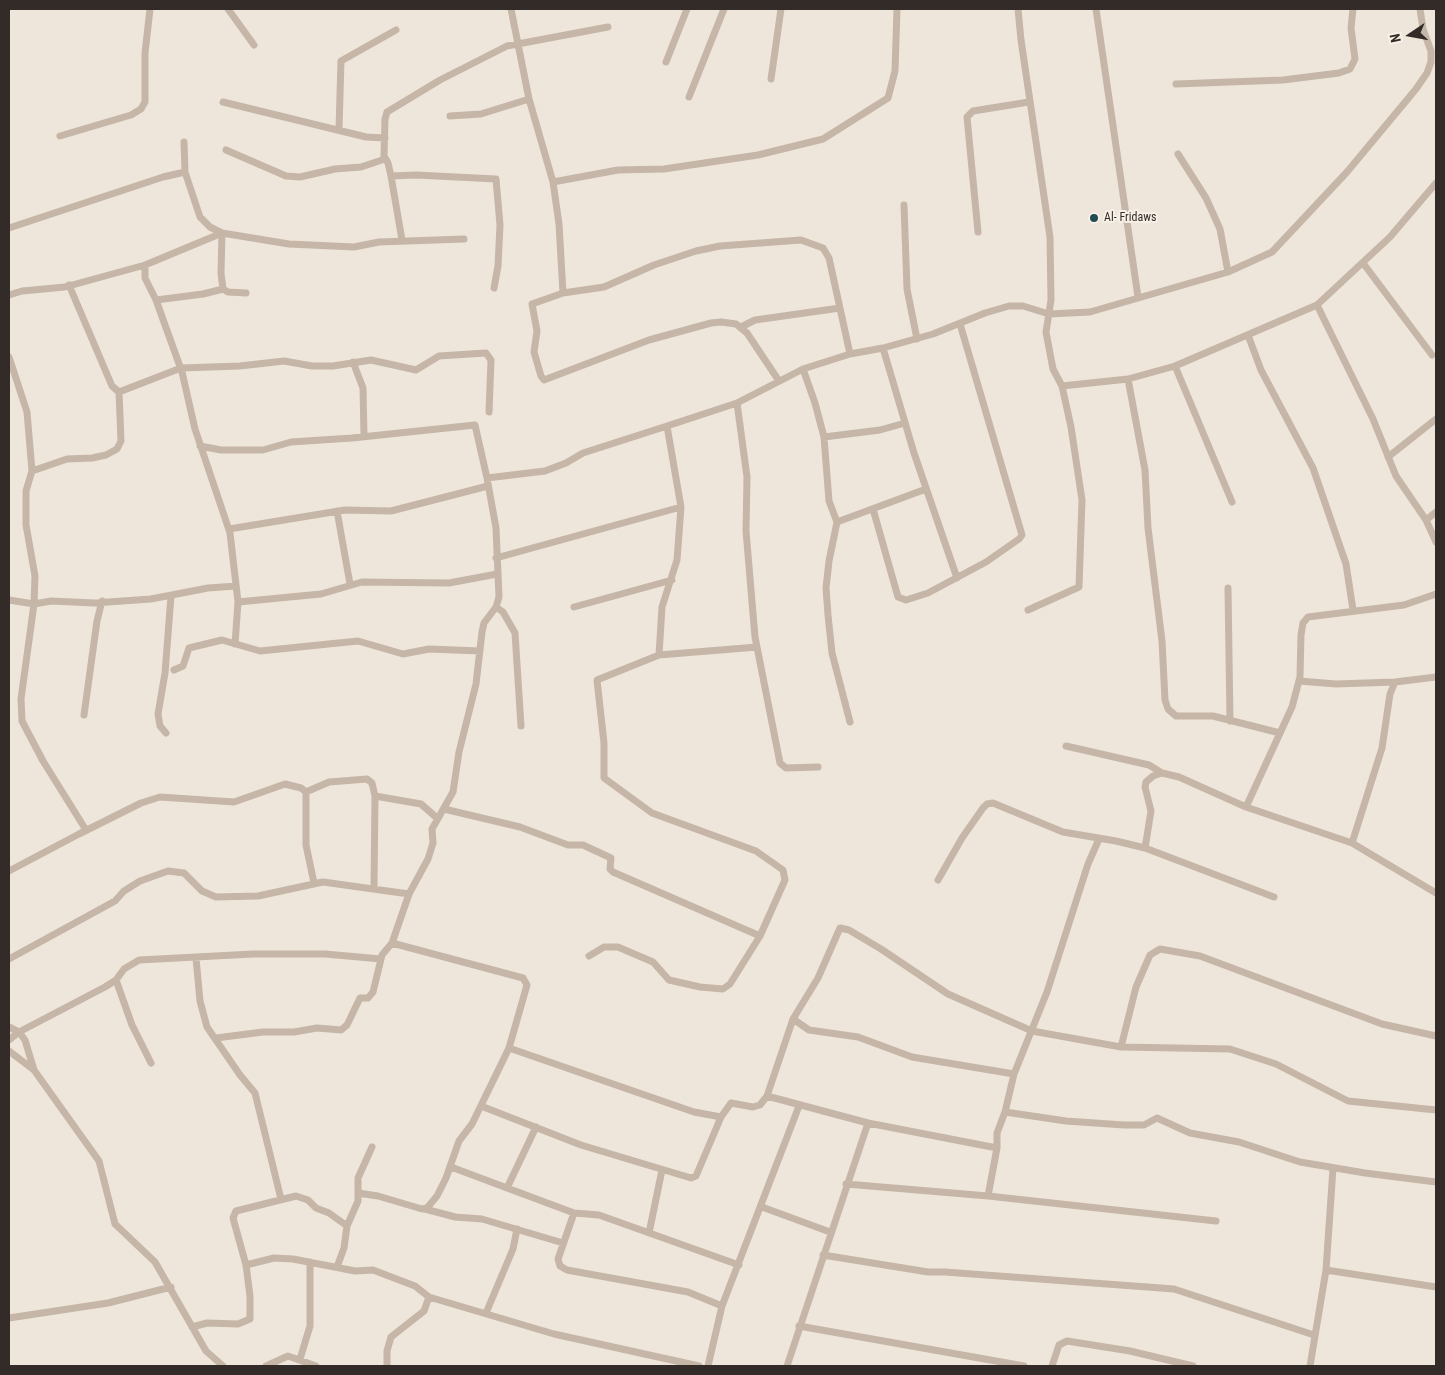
<!DOCTYPE html>
<html>
<head>
<meta charset="utf-8">
<style>
	body { margin:0 }
	#map { position:relative; width:1445px; height:1375px; overflow:hidden; background:#efe6db; font-family:"Roboto Condensed",sans-serif }
	canvas { display:block }
	.frame { position:absolute; inset:0; border:10px solid #332b28; pointer-events:none }
	.north { position:absolute; left:1385px; top:10px; width:50px; height:50px; -webkit-text-stroke:4px #f7f0e7; paint-order:stroke; rotate:258deg; font-size:14px; font-weight:700; line-height:20px; text-align:center; color:#332b28 }
	.north::after { content:''; display:block; margin:auto; width:18px; height:22px; background:#332b28; clip-path:polygon(50% 0,100% 100%,50% 72%,0 100%) }
</style>
</head>
<body>
<div id="map">
<canvas width="1445" height="1375"></canvas>
<div class="frame"></div>
<div class="north">N</div>
</div>
<script>
const ctx = document.querySelector('canvas').getContext('2d');
ctx.lineJoin = 'round';
function shape(rows) {
  const path = new Path2D();
  for (const r of rows) {
    path.moveTo(r[0], r[1]);
    for (let i = 2; i < r.length; i += 2) path.lineTo(r[i], r[i + 1]);
  }
  return path;
}
function strokePath(path, color, width, dash) {
  ctx.strokeStyle = color;
  ctx.lineWidth = width;
  ctx.lineCap = dash ? 'butt' : 'round';
  ctx.setLineDash(dash || []);
  ctx.stroke(path);
}
function write(font, color, halo, rows, align = 'center') {
  ctx.font = font + ' "Roboto Condensed",sans-serif';
  ctx.lineWidth = 4;
  ctx.setLineDash([]);
  ctx.textBaseline = 'middle';
  ctx.strokeStyle = halo;
  ctx.fillStyle = color;
  for (const [text, x, y, turn = 0] of rows) {
    ctx.save();
    ctx.translate(x, y);
    ctx.rotate((+turn || 0) * Math.PI / 180);
    ctx.textAlign = isNaN(turn) ? turn : align;
    if (halo) ctx.strokeText(text, 0, 0);
    ctx.fillText(text, 0, 0);
    ctx.restore();
  }
}
const street = shape([
	[228,9,254,45],
	[511,9,529,99,553,182,559,224,563,293],
	[1018,9,1021,40,1050,237,1051,300,1046,332,1053,369,1062,386,1071,427,1082,500,1079,587,1028,610],
	[1096,9,1138,297],
	[666,62,687,9],
	[771,79,781,9],
	[1176,84,1283,80,1339,73,1350,69,1355,59,1351,28,1353,9],
	[689,97,724,9],
	[223,102,366,137,385,138],
	[450,116,481,114,529,99],
	[339,129,341,61,396,30],
	[60,136,131,115,141,109,145,102,145,53,150,9],
	[184,142,185,172],
	[226,150,286,176,300,177,335,169,361,167,385,159],
	[1178,154,1206,198,1220,229,1228,272],
	[391,176,402,240],
	[553,182,618,170,664,169,758,155,823,139,888,98,895,71,897,9],
	[904,205,907,289,917,339],
	[9,228,163,177,185,172,200,217,210,227,222,233,221,273,223,289,228,292,246,293],
	[978,232,967,117,973,111,1029,102],
	[1363,263,1432,355],
	[145,265,145,278,156,300,182,372,195,429,230,533,238,602,235,644],
	[69,285,112,386,119,392,181,368,240,366,284,361,312,366,333,366,371,360,416,370,439,356,486,353,491,360,489,412],
	[494,288,498,266,500,225,496,179,416,175,391,176,388,163,384,156,385,119,387,112,440,80,507,46,608,27],
	[9,295,22,291,65,287,145,265,222,233,289,244,354,247,379,242,464,239],
	[156,300,203,294,223,289],
	[1317,305,1373,419,1396,476,1426,520,1436,542],
	[741,327,755,320,840,308],
	[1248,335,1261,370,1313,468,1346,564,1353,610],
	[883,348,914,453,957,578],
	[9,357,27,412,32,471,26,491,26,525,35,576,34,604,21,699,22,721,43,761,86,830],
	[353,362,363,388,364,436],
	[1175,366,1232,502],
	[803,369,815,403,824,437,829,501,837,522,829,561,826,588,828,615,832,653,850,722],
	[1128,379,1145,470,1148,528,1162,641,1165,700,1168,709,1176,716,1213,716,1280,733],
	[779,381,747,333,736,324,721,322,711,323,649,340,544,380,541,376,534,352,537,331,532,304,563,293,604,287,654,265,696,251,720,246,801,240,823,248,829,258,850,354],
	[1062,386,1128,379,1175,366,1317,305,1390,237,1436,183],
	[737,403,747,477,746,531,755,637,780,763,786,768,818,767],
	[824,437,880,430,905,423],
	[200,446,221,450,263,450,291,442,352,438,475,425,487,478,545,471,566,463,583,453,667,426],
	[1388,457,1436,419],
	[32,471,67,459,92,458,106,455,117,449,121,441,119,392],
	[873,509,898,597,906,600,928,593,986,562,1019,539,1022,535,960,324],
	[337,511,350,584],
	[1426,520,1436,512],
	[837,522,926,489],
	[229,529,345,510,391,511,488,486],
	[496,558,681,507],
	[1228,588,1230,721],
	[9,600,34,604,51,601,94,603,151,599,208,588,236,586],
	[238,602,321,594,362,582,449,583,497,574],
	[496,607,503,612,515,633,521,726],
	[574,607,672,580],
	[659,655,757,647],
	[174,670,183,666,189,648,222,640,260,651,358,641,403,654,429,649,480,651],
	[1299,681,1336,684,1395,682],
	[84,715,97,621,102,601],
	[166,733,160,726,158,714,165,673,171,596],
	[1066,746,1149,765,1162,773,1179,777,1246,807,1352,843,1436,893],
	[306,792,329,782,367,779,372,783,375,796,374,888],
	[375,796,421,804,437,818],
	[1246,807,1292,707,1300,677,1301,635,1303,623,1308,617,1404,605,1436,594],
	[444,809,520,827,568,845,583,845,611,858,610,869,613,872,760,936],
	[1352,843,1382,748,1390,694,1395,682,1436,677],
	[1145,848,1151,811,1145,787,1146,782,1153,776,1162,773],
	[9,871,79,834,141,803,160,797,234,802,285,784,301,788,306,792,306,845,314,883],
	[938,880,962,838,983,808,987,804,993,803,1063,832,1116,841,1145,848,1274,897],
	[589,956,604,947,618,947,653,962,669,980,700,987,723,989,730,984,760,936,785,880,783,870,756,851,652,813,604,778,604,743,597,680,659,655,662,607,677,560,681,507,667,426,737,403,803,369,850,354,883,348,933,334,985,313,1009,306,1023,306,1049,314,1090,312,1228,272,1272,252,1347,172,1416,89,1427,73,1431,62,1431,51,1423,29,1420,9],
	[196,958,200,1001,207,1027,240,1075,255,1093,281,1199],
	[9,959,115,901,124,891,140,881,168,871,184,873,202,891,216,897,258,896,323,882,409,894],
	[116,980,132,1025,151,1063],
	[793,1019,809,1030,858,1037,912,1057,1014,1074],
	[9,1027,19,1032,25,1040,34,1070],
	[216,1038,263,1032,294,1032,317,1028,341,1030,347,1025,360,998,368,998,373,992,382,955,392,943,409,894,428,859,433,843,432,829,453,792,459,752,476,684,482,632,484,623,496,607,499,597,496,528,487,478],
	[9,1040,19,1032,105,987,116,980,124,969,139,960,253,954,325,954,381,959],
	[1121,1047,1136,987,1150,955,1160,949,1200,956,1382,1024,1436,1036],
	[509,1048,694,1112,721,1117,731,1103,753,1107,760,1105,767,1096,868,1123,997,1148],
	[9,1051,34,1070,99,1161,115,1224,155,1262,206,1351,223,1366],
	[767,1096,793,1019,818,978,840,928,849,930,881,949,948,994,1032,1031,1121,1047,1230,1049,1276,1064,1348,1101,1436,1110],
	[481,1106,581,1145,691,1178,696,1176,721,1117],
	[1005,1112,1066,1121,1124,1125,1144,1125,1157,1118,1190,1133,1239,1142,1300,1162,1365,1173,1436,1182],
	[451,1167,574,1213,599,1215,739,1265],
	[846,1184,988,1196,1216,1221],
	[507,1188,536,1127],
	[358,1193,378,1196,422,1209,427,1208,437,1196,446,1178,459,1141,472,1124,509,1048,527,985,523,978,392,943],
	[988,1196,997,1148,997,1133,1005,1112,1014,1074,1047,992,1088,864,1099,839],
	[762,1207,830,1232],
	[425,1209,455,1217,482,1219,563,1243],
	[574,1213,558,1259,560,1266,567,1270,688,1292,722,1306],
	[649,1233,662,1170],
	[823,1255,928,1272,945,1272,1174,1289,1314,1335],
	[246,1265,274,1258,293,1259,355,1271,373,1270,415,1286,429,1297,424,1311,391,1337,387,1351,387,1366],
	[337,1267,344,1248,347,1226,358,1201,358,1178,372,1147],
	[1326,1270,1436,1287],
	[429,1297,554,1334,699,1366],
	[486,1313,513,1249,517,1229],
	[9,1318,108,1303,171,1287],
	[799,1326,1024,1366],
	[192,1327,207,1323,238,1324,250,1319,250,1296,246,1265,233,1218,236,1211,296,1196,308,1200,316,1208,329,1213,347,1226],
	[300,1359,310,1326,310,1262],
	[266,1366,288,1356,316,1366],
	[708,1366,722,1306,799,1106],
	[787,1366,868,1123],
	[1052,1366,1059,1345,1067,1341,1130,1351,1193,1366],
	[1310,1366,1326,1270,1333,1168]
]);
const markers = [
	[1094,218,5,"#214d51"]
];
const poiNames = [
	["Al- Fridaws",1104,218]
];
strokePath(street, '#c6b6a8', 7);
for (const [x, y, r, color] of markers) {
  const dot = new Path2D();
  dot.arc(x, y, r, 0, 2 * Math.PI);
  ctx.fillStyle = color;
  ctx.fill(dot);
  strokePath(dot, '#f7f0e7', 2);
}
write('12px', '#332b28', '#f7f0e7', poiNames, 'left');
</script>
</body>
</html>
